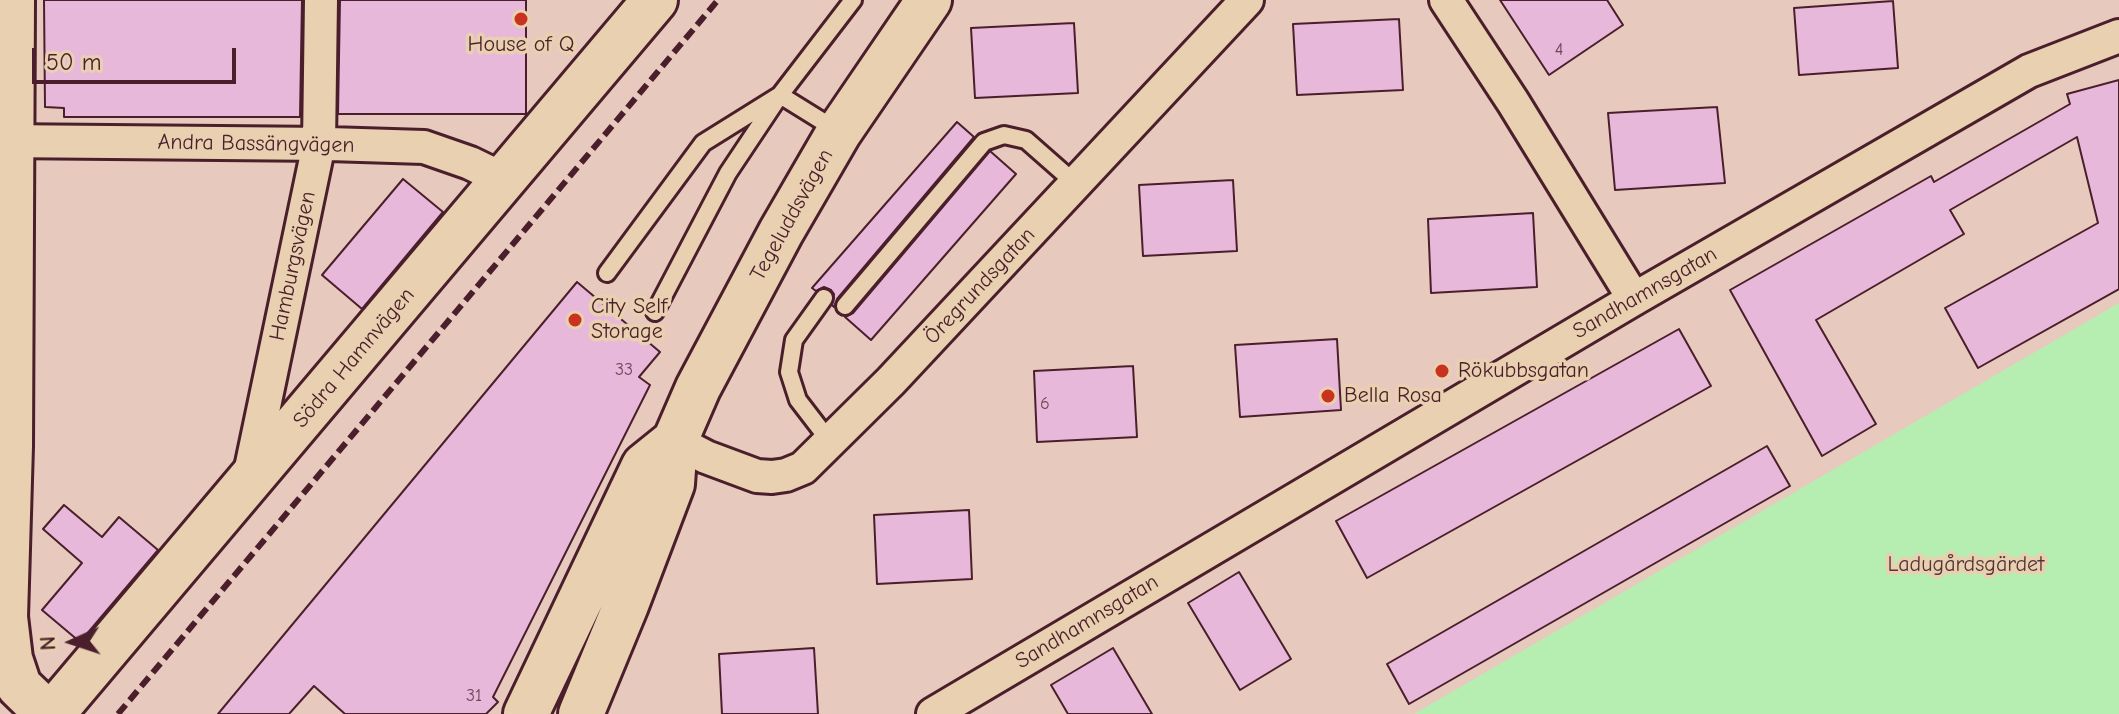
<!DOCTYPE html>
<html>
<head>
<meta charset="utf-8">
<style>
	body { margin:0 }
	#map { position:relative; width:2119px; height:714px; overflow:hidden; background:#e8c9bd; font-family:"Comic Neue",sans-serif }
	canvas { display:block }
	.north { position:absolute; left:32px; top:602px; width:80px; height:80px; -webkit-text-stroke:6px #e8d0b0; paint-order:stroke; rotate:267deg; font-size:22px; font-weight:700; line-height:32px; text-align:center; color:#4a1f2b }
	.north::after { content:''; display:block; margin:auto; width:28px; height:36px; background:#4a1f2b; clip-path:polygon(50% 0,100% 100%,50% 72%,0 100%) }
	.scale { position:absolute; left:32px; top:48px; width:204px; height:36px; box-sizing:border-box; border:4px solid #4a1f2b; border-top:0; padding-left:10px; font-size:24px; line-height:28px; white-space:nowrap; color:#4a1f2b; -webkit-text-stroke:6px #e8d0b0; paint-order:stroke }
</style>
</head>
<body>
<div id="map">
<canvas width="2119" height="714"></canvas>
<div class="north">N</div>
<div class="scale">50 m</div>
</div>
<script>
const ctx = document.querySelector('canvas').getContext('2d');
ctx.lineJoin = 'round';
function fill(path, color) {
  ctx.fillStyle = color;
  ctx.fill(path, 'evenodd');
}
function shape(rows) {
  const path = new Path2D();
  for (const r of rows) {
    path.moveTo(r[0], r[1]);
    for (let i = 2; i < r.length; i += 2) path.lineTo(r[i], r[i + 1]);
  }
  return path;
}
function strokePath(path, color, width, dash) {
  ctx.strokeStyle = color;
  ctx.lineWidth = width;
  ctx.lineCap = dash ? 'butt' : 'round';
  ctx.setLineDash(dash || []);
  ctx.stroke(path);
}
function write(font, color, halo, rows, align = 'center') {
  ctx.font = font + ' "Comic Neue",sans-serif';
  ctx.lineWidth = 7;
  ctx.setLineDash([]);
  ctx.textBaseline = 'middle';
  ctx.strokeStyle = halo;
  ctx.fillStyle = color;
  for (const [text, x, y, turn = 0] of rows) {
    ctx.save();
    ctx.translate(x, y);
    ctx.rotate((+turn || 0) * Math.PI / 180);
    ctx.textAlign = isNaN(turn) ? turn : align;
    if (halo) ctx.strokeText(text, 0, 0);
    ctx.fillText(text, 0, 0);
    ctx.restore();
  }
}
const green = shape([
	[2119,303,2119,714,1414,714]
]);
const building = shape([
	[44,0,302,0,300,117,64,117,64,108,45,107,44,0],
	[340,0,526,0,526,114,338,114,340,0],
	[1500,0,1607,0,1623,25,1549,75,1500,0],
	[1893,1,1898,68,1799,75,1794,8,1893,1],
	[1399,19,1403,90,1297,95,1293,24,1399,19],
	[1074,23,1078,93,975,98,971,28,1074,23],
	[2119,80,2119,289,1978,368,1945,308,2098,223,2077,137,1950,210,1964,234,1816,320,1876,424,1822,456,1730,290,1931,176,1934,182,2070,104,2067,94,2119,80],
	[1717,107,1725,183,1615,190,1608,113,1717,107],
	[957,122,974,137,837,299,834,307,832,305,834,294,831,290,824,287,816,291,812,288,957,122],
	[990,151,1016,174,871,340,845,317,853,313,990,151],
	[403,179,443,212,362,309,322,275,403,179],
	[1233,180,1237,251,1143,256,1139,185,1233,180],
	[1533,213,1537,287,1431,293,1428,219,1533,213],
	[577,282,660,352,639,377,650,385,493,697,498,702,486,714,345,714,314,686,289,714,218,714,577,282],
	[1679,329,1711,386,1367,578,1336,521,1679,329],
	[1337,339,1341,410,1240,417,1235,345,1337,339],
	[1133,366,1137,437,1037,442,1034,371,1133,366],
	[1767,446,1790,486,1409,704,1387,664,1767,446],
	[64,505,102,537,119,517,158,550,80,642,42,610,82,563,43,529,64,505],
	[969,510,972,579,877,584,874,515,969,510],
	[1239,572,1291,659,1240,690,1188,603,1239,572],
	[814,648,818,714,722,714,719,654,814,648],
	[1113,648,1152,714,1068,714,1051,685,1113,648]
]);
const lane = shape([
	[607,273,703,143,780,95,853,0],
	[824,298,794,340,789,372,798,400,831,443],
	[845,306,984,142,1004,135,1026,140,1076,184],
	[655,312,728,173,780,95,838,131]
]);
const street = shape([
	[1446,0,1513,102,1634,299],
	[0,141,329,144,424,147,470,163,505,180],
	[675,441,706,457,757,476,772,477,786,475,803,468,891,381,1247,0],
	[249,478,319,144,321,0],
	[933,714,1634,299,2029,71,2119,36]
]);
const secondary = shape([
	[12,0,10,446,5,617,10,659,19,686,48,714],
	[52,714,655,0],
	[526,714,644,466,675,441],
	[581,714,626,605,672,484,675,441,698,388,781,232,839,132,929,0]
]);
const rail = shape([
	[118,714,718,0]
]);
const markers = [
	[521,19,8,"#c8321e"],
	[575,320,8,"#c8321e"],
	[1442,371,8,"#c8321e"],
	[1328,396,8,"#c8321e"]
];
const numberNames = [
	["4",1559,50],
	["33",624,370],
	["6",1045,404],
	["31",474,696]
];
const poiNames = [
	["House of Q",521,45,"center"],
	["City Self",591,307],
	["Storage",591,332],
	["Rökubbsgatan",1458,371],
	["Bella Rosa",1344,396]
];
const streetNames = [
	["Andra Bassängvägen",256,144,1],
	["Tegeluddsvägen",792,215,-61],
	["Hamburgsvägen",293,266,-78],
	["Öregrundsgatan",980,286,-47],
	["Sandhamnsgatan",1645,293,-30],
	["Södra Hamnvägen",354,358,-50],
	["Sandhamnsgatan",1087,622,-31]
];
const parkNames = [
	["Ladugårdsgärdet",1966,565]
];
fill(green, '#b6eeb1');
fill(building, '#e8b8da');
strokePath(building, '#4a1f2b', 2);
strokePath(lane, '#4a1f2b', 22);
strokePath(street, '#4a1f2b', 38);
strokePath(secondary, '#4a1f2b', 50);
strokePath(lane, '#e8d0b0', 16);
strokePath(street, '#e8d0b0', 32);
strokePath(secondary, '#e8d0b0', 44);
strokePath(rail, '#4a1f2b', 6, [12, 6]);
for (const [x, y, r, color] of markers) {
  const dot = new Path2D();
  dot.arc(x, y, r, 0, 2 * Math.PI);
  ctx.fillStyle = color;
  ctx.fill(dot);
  strokePath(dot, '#e8d0b0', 3);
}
write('18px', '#724557', null, numberNames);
write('22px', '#4a1f2b', '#e8d0b0', poiNames, 'left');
write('22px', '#4a1f2b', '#e8d0b0', streetNames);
write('22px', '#553438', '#e8d0b0', parkNames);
</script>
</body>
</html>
